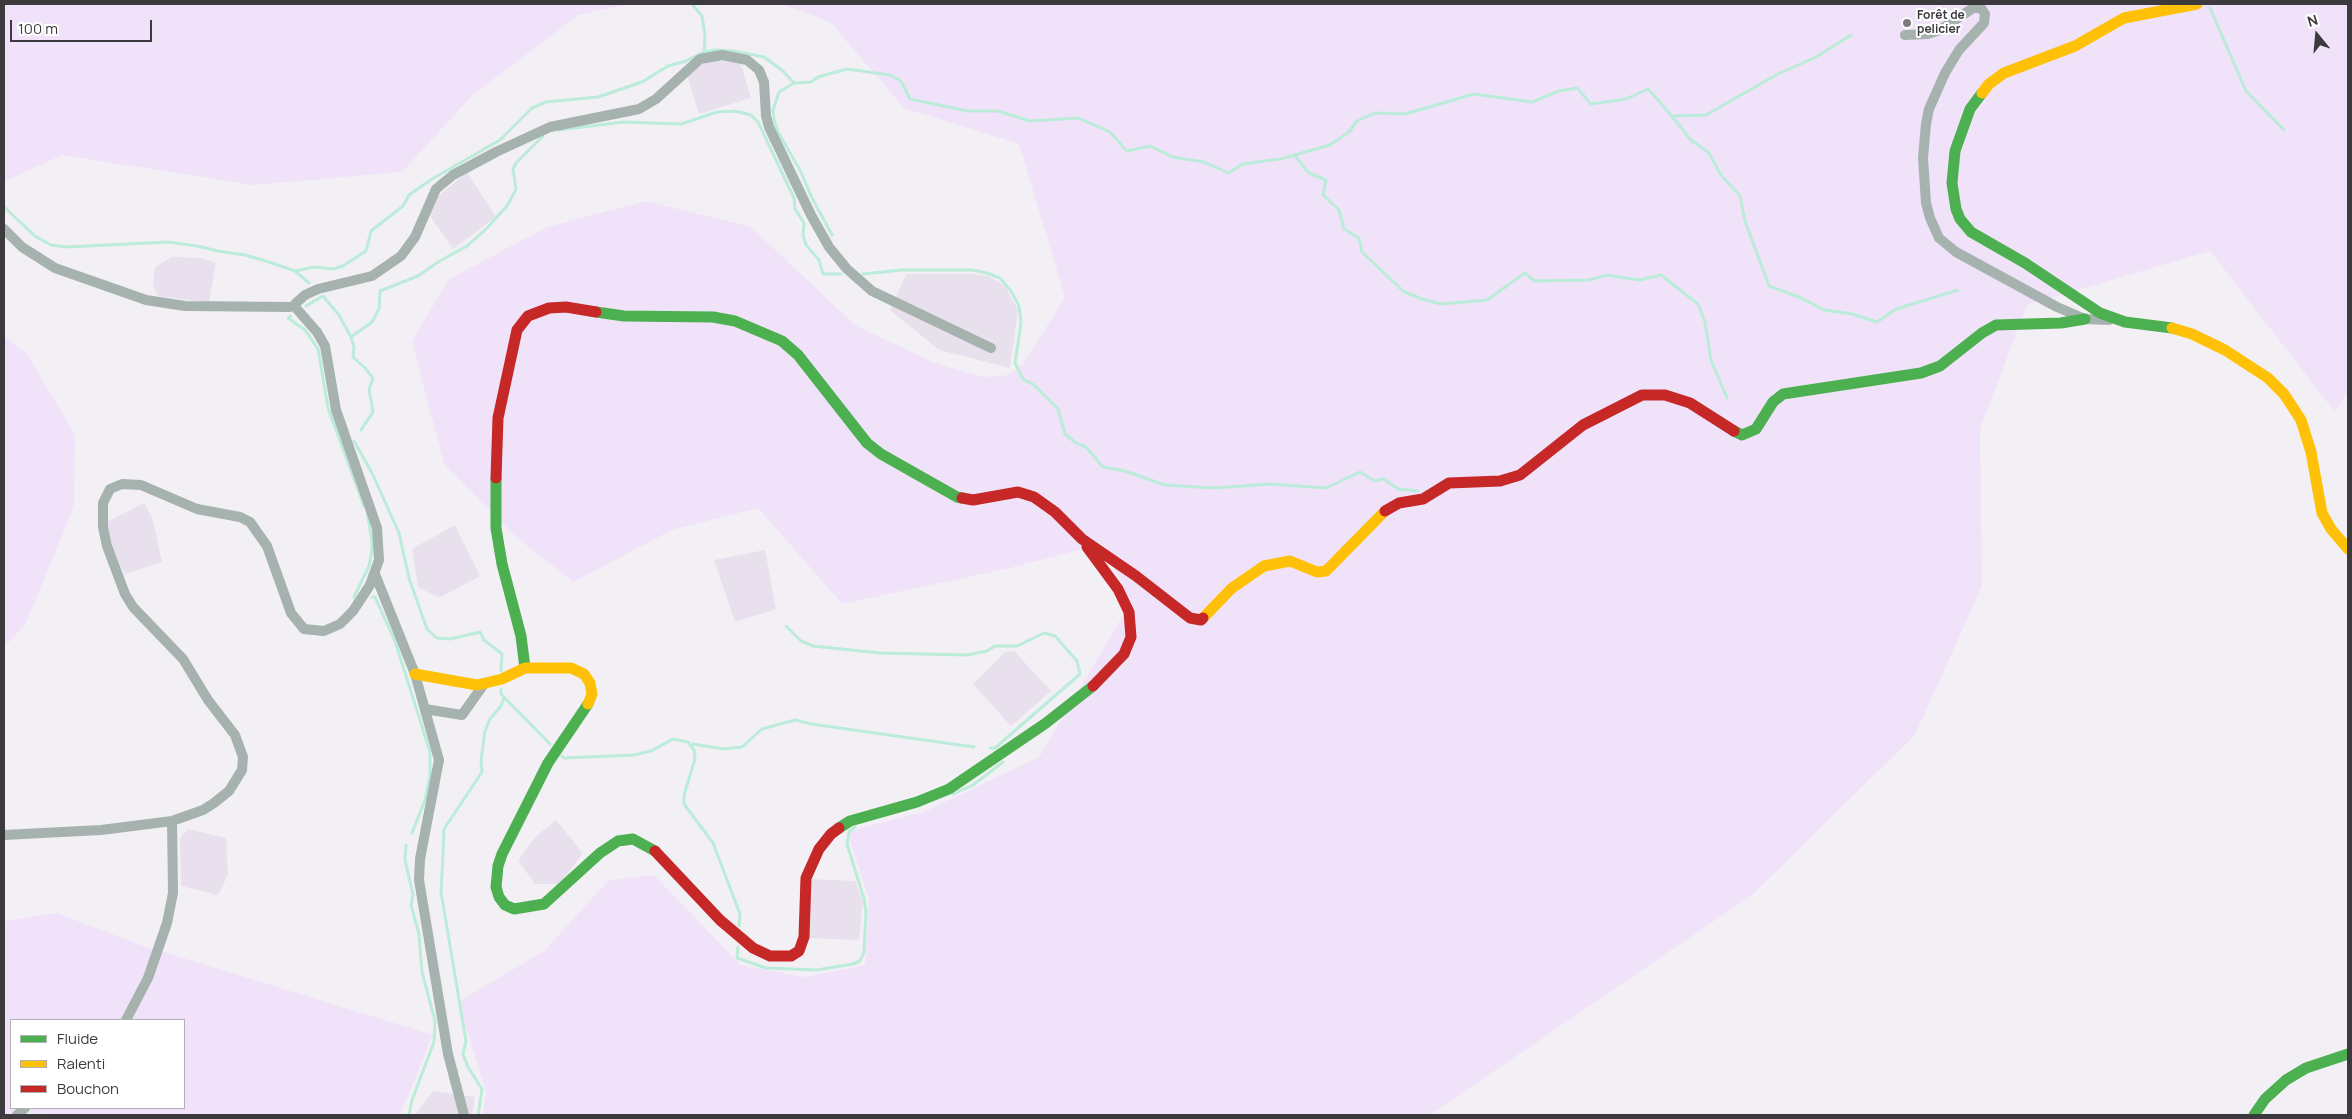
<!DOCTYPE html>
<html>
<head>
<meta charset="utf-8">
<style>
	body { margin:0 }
	#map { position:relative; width:2352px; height:1119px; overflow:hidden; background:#f3f0f5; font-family:Manrope,sans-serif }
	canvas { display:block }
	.frame { position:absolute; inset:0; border:5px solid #3d3a3e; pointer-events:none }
	.legend { position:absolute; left:10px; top:1019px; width:175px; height:90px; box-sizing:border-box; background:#fff; border:1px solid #b1b0b2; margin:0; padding:6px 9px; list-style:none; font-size:15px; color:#3d3a3e }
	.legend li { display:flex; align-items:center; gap:10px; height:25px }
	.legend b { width:25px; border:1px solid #b1b0b2 }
	.north { position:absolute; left:2292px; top:10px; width:50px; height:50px; -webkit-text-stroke:4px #fff; paint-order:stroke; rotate:343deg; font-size:14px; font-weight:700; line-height:20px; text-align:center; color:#3d3a3e }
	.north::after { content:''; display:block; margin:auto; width:18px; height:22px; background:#3d3a3e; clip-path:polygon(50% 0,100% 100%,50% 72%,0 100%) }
	.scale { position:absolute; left:10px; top:20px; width:142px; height:22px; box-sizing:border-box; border:2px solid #3d3a3e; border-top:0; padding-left:6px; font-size:15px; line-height:18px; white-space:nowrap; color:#3d3a3e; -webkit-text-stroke:4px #fff; paint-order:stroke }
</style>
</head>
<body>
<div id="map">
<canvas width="2352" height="1119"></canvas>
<div class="frame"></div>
<ul class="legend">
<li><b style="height:6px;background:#4caf50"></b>Fluide</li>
<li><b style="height:6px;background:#ffc107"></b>Ralenti</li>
<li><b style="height:6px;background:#c62828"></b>Bouchon</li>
</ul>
<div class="north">N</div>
<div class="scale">100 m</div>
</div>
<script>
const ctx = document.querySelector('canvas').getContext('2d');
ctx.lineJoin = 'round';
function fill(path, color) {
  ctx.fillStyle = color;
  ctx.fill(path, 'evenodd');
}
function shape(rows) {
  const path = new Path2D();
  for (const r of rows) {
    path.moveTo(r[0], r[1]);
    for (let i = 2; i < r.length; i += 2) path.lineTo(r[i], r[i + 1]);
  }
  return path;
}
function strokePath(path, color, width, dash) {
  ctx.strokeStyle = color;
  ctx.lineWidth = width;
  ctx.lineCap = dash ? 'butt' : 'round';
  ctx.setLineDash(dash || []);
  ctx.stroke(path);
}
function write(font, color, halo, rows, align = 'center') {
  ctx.font = font + ' Manrope,sans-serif';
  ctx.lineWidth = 4;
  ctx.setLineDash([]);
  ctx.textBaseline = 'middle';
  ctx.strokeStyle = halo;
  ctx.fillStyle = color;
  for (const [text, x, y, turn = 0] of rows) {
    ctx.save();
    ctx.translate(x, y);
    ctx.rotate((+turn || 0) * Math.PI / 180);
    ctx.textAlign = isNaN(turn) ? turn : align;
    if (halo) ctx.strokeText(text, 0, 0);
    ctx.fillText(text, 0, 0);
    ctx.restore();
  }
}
const built = shape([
	[716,59,741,64,751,98,699,114,687,75,707,61],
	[467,172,496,217,453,249,430,216,437,197],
	[172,257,203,258,216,263,209,303,158,296,153,286,155,267],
	[906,274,972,274,989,276,1005,286,1018,310,1010,368,939,350,890,310],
	[144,503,153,520,162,562,125,574,114,553,107,522],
	[455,525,480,576,439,598,418,587,412,549],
	[765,550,776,609,735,622,714,560],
	[1014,651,1051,691,1011,726,973,684,1005,652],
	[556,820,583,853,560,884,535,884,518,861,535,837],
	[188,829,226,838,228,875,218,895,181,886,180,839],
	[810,879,855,881,863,901,859,940,807,938],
	[433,1091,475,1097,472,1115,415,1115]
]);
const green = shape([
	[4,4,631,4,578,15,473,95,402,172,253,185,62,155,4,182],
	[781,4,2348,4,2348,392,2335,412,2210,251,2027,305,1980,429,1982,586,1915,735,1752,895,1430,1115,483,1115,486,1092,458,1002,544,951,609,880,654,875,741,965,804,977,865,965,869,899,847,832,926,811,1039,757,1131,602,1102,544,1010,568,842,604,758,508,672,530,573,582,516,537,444,464,412,341,449,279,547,227,646,201,751,227,855,325,932,362,983,377,1009,375,1024,363,1065,297,1019,144,904,108,830,22],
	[4,336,28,355,75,435,74,507,25,625,4,647],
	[57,913,138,944,433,1035,400,1115,50,1115,40,1113,4,1115,4,921],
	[11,1020,184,1020,184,1108,11,1108]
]);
const stream = shape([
	[692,4,702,16,705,36,704,51],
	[2210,8,2246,91,2284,130],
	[794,83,779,92,773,110,774,120,778,132,801,172,811,196,832,235],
	[1672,116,1691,140,1709,153,1721,175,1740,196,1745,221,1769,286,1799,297,1824,310,1852,314,1877,322,1896,309,1958,290],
	[558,130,624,122,681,124,717,112,735,111,751,115,758,122,794,198,795,209,804,223,803,235,806,245,819,260,823,274,841,274],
	[1295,156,1309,173,1326,180,1323,195,1339,210,1344,229,1359,238,1362,252,1403,291,1422,299,1441,304,1487,300,1525,273,1535,281,1589,280,1607,275,1639,280,1661,275,1698,304,1705,322,1711,360,1727,398],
	[4,207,35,236,51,245,67,247,168,242,197,246,218,251,245,255,269,262,295,271,309,283],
	[295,271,314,267,333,269,343,266,366,251,371,231,403,206,409,195,432,179,500,140,532,108,546,102,598,97,642,82,668,66,686,61,704,52,715,50,734,51,764,57,783,71,794,83,811,82,818,77,847,69,890,75,901,81,910,99,968,111,998,111,1030,121,1078,118,1110,132,1127,151,1150,146,1173,157,1204,162,1228,173,1243,164,1280,159,1330,145,1349,132,1357,121,1375,113,1405,114,1474,94,1532,102,1559,91,1577,88,1591,104,1626,99,1648,89,1672,116,1706,115,1776,75,1816,57,1851,35],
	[863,274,902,270,972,270,987,273,1000,278,1011,291,1019,306,1021,323,1015,363,1023,379,1034,385,1058,409,1065,434,1076,443,1086,447,1103,467,1125,471,1165,485,1214,488,1270,484,1326,488,1360,472,1375,481,1384,479,1398,489,1418,491],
	[306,306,323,296,339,315,351,337,354,347,353,357,365,368,373,378,369,389,373,412,361,430],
	[291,316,288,318,305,330,318,349,328,408,364,506],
	[351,337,372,322,379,309,380,291,418,276,438,262,467,246,485,230,507,206,513,195,516,189,513,169,516,163,543,136],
	[354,441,372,473,399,533,409,578,427,629,437,638,450,639,480,632,484,640,502,654,501,671],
	[354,597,369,566,372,550,372,541,367,511],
	[372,597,375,597,395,641,430,752,430,776,425,800,412,833],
	[786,626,801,641,813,646,880,653,967,655,987,651,995,646,1017,646,1044,633,1055,636,1077,661,1080,674,995,748,990,748],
	[501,689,501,694,550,744],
	[693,744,723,749,742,747,762,729,795,720,811,724,974,747],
	[562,756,564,758,634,755,651,751,673,739,688,742,694,750,695,759,684,795,684,804,713,843,740,914,739,926],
	[953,794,973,785,1003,762],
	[406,845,405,860,413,895,411,905,419,934,422,972,435,1021,434,1042,412,1100,409,1115],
	[738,947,737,958,766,968,817,970,853,964,860,961,864,952,866,912,864,899,847,844,849,832,855,827],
	[478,1115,482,1089,468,1067,463,1054,466,1041,441,892,443,854,444,829,482,772,481,761,485,731,490,719,501,706,504,698]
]);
const street = shape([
	[1905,35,1928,34,1940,30,1973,8,1981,8,1985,14,1984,23,1959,50,1945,73,1929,109,1926,124,1923,158,1926,203,1930,218,1939,238,1956,252,2057,307,2085,319,2109,320],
	[4,229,22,247,55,268,146,300,185,306,290,307],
	[295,304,305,295,318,289,372,276,401,256,415,237,436,189,453,175,496,152,550,127,639,109,656,99,700,59,722,55,747,60,759,70,764,82,766,116,769,127,811,215,829,247,847,269,872,291,991,348],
	[375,574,415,674,439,760,420,859,419,880,448,1054,464,1115],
	[425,709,462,715,484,684],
	[4,835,101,830,172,821,203,810,214,803,229,791,242,770,243,757,235,735,208,700,183,659,133,607,125,594,107,546,103,527,103,503,110,489,122,484,141,485,197,509,240,517,250,522,267,546,291,613,304,629,324,631,340,624,353,611,370,585,379,560,377,528,336,410,325,346,317,332,296,308],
	[126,1020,148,978,167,923,173,893,172,821],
	[17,1115,25,1108]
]);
const fast = shape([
	[1982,93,1970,109,1955,151,1952,183,1956,209,1960,219,1971,232,2025,263,2100,313,2125,322,2172,328],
	[596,312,624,316,713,317,735,321,782,341,798,355,867,443,881,454,957,497,962,498],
	[1734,431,1742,435,1756,429,1773,402,1783,394,1921,373,1940,366,1982,333,1996,325,2061,323,2085,319],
	[496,478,496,528,502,564,521,636,525,668],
	[588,704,548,763,502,854,498,866,496,887,499,897,505,905,514,909,544,904,600,853,618,841,633,839,655,851],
	[839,828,850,821,917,802,949,789,1046,723,1093,686],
	[2254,1115,2265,1099,2286,1080,2306,1068,2348,1054]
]);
const slow = shape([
	[1982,93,1989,84,2004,73,2075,46,2124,18,2197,4],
	[2172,328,2192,334,2225,350,2268,378,2284,394,2301,420,2311,452,2322,513,2331,529,2348,549],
	[1203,618,1232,588,1264,566,1290,561,1317,572,1326,571,1385,511],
	[415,674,477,685,502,679,525,668,571,668,584,674,590,683,592,694,588,704]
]);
const jam = shape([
	[496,478,498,418,517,330,528,316,549,308,566,307,596,312],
	[962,498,973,500,1018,492,1034,497,1055,512,1082,539,1136,576,1190,618,1201,620,1203,618],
	[1385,511,1399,503,1423,499,1449,483,1500,481,1520,475,1583,425,1642,395,1665,395,1690,403,1734,431],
	[1087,547,1118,589,1129,612,1131,637,1124,654,1093,686],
	[655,851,720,920,753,948,770,956,791,956,799,951,804,937,806,878,819,849,831,834,839,828]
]);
const markers = [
	[1907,23,5,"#7d7a7e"]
];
const poiNames = [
	["Forêt de",1917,16],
	["pelicier",1917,30]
];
fill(built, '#e8e1ed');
fill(green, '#f0e3f9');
strokePath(stream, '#bbebd9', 3);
strokePath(street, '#a6b2ae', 10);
strokePath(fast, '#4caf50', 11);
strokePath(slow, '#ffc107', 11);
strokePath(jam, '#c62828', 11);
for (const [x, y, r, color] of markers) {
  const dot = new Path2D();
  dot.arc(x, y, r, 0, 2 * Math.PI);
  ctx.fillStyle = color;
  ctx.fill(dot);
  strokePath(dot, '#fff', 2);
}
write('bold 12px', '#3d3a3e', '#fff', poiNames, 'left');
</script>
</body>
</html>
